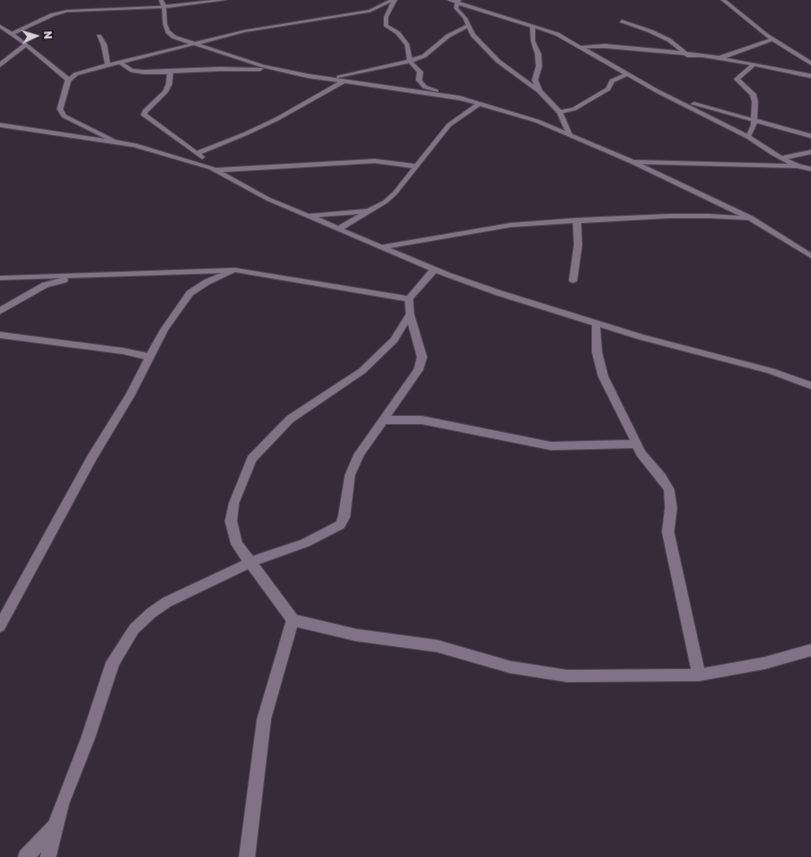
<!DOCTYPE html>
<html>
<head>
<meta charset="utf-8">
<style>
	body { margin:0 }
	#map { position:relative; width:811px; height:857px; overflow:hidden; background:#372a3b; font-family:"Golos Text",sans-serif }
	canvas { display:block }
	.north { position:absolute; left:16px; top:16px; width:40px; height:40px; -webkit-text-stroke:3px #1b151d; paint-order:stroke; rotate:86deg; font-size:11px; font-weight:700; line-height:16px; text-align:center; color:#d9d1dc }
	.north::after { content:''; display:block; margin:auto; width:14px; height:18px; background:#d9d1dc; clip-path:polygon(50% 0,100% 100%,50% 72%,0 100%) }
</style>
</head>
<body>
<div id="map">
<canvas width="811" height="857"></canvas>
<div class="north">N</div>
</div>
<script>
const ctx = document.querySelector('canvas').getContext('2d');
ctx.lineJoin = 'round';
function shape(rows) {
  const path = new Path2D();
  for (const r of rows) {
    path.moveTo(r[0], r[1]);
    for (let i = 2; i < r.length; i += 2) path.lineTo(r[i], r[i + 1]);
  }
  return path;
}
function strokePath(path, color, width, dash) {
  ctx.strokeStyle = color;
  ctx.lineWidth = width;
  ctx.lineCap = dash ? 'butt' : 'round';
  ctx.setLineDash(dash || []);
  ctx.stroke(path);
}
function fill(path, color) {
  ctx.fillStyle = color;
  ctx.fill(path, 'evenodd');
}
const minor = shape([
	[159,0,163,0,166,5,213,0,226,0,166,8,167,24,170,31,176,36,195,42,245,30,369,10,389,0,397,0,388,17,388,25,400,32,409,44,412,58,422,55,446,35,466,25,463,18,454,8,455,3,447,0,461,0,460,2,559,33,581,46,605,44,680,51,667,41,648,32,620,22,622,20,652,30,671,39,687,52,719,56,769,39,721,0,726,0,768,34,811,61,811,65,809,64,772,41,726,58,811,74,811,78,755,66,740,79,756,94,758,102,757,119,811,134,811,138,757,123,751,136,782,156,811,150,811,154,788,159,799,164,811,167,811,171,797,168,642,164,754,217,811,253,811,258,748,220,709,218,670,218,581,223,582,245,577,281,573,283,569,281,574,245,573,223,511,227,390,248,450,273,502,291,644,335,774,369,811,382,811,389,768,373,638,339,600,327,602,352,608,376,645,451,665,474,674,489,677,508,674,532,704,668,765,657,811,644,811,656,765,669,699,681,567,682,510,673,437,652,356,641,297,627,271,719,255,857,239,857,257,719,286,621,248,569,171,606,155,617,138,633,119,665,95,738,69,804,56,857,40,857,41,852,37,857,18,857,20,851,49,821,81,738,106,662,130,625,147,609,163,598,242,561,231,544,225,521,229,503,248,456,287,416,359,369,391,338,406,314,405,301,235,272,210,284,193,295,168,330,135,395,96,460,4,630,0,632,0,614,88,455,126,394,144,359,123,354,0,338,0,332,123,348,147,353,160,330,187,291,204,280,221,273,67,278,68,280,67,282,48,287,0,314,0,307,42,283,61,278,0,280,0,276,235,268,407,296,429,270,266,200,209,169,134,147,0,127,0,123,106,139,62,117,57,109,65,80,26,47,0,67,0,62,23,44,0,28,0,25,12,32,50,14,67,10,161,6,159,0],
	[391,2,384,17,384,26,396,34,405,45,407,60,337,76,337,78,409,63,417,72,416,80,423,88,438,92,438,90,427,86,423,82,422,80,423,72,413,62,426,57,450,37,467,28,471,36,496,62,537,92,557,113,565,131,539,120,460,96,308,74,264,65,200,44,245,32,370,12,391,2],
	[459,5,530,27,531,41,535,54,536,66,532,80,534,85,500,60,475,34,467,18,458,8,459,5],
	[162,8,163,24,166,33,172,38,189,44,110,63,107,45,101,35,97,35,101,45,105,64,74,73,69,77,15,34,54,16,67,12,162,8],
	[535,28,555,35,623,74,610,80,606,88,572,108,561,110,542,90,538,80,542,66,541,54,535,41,535,28],
	[194,45,261,67,308,78,338,82,275,118,243,133,197,151,147,114,148,112,168,92,172,84,173,73,220,71,260,71,263,69,262,68,220,67,144,70,133,69,124,63,194,45],
	[586,48,605,48,684,55,687,57,702,57,750,65,734,79,750,95,752,102,751,118,694,102,691,104,751,121,751,125,747,134,659,90,586,48],
	[119,64,131,72,144,74,167,74,166,84,163,91,143,110,141,115,202,159,205,157,201,154,247,135,279,120,345,83,459,100,475,104,447,124,415,164,375,159,216,168,137,144,116,140,66,115,63,109,71,81,78,75,119,64],
	[627,76,655,92,746,138,770,154,788,164,634,160,572,134,563,113,576,110,610,90,614,82,627,76],
	[480,106,535,122,630,163,740,216,709,214,670,214,577,218,511,223,382,245,344,229,387,203,397,194,451,126,480,106],
	[375,163,412,168,393,192,383,201,367,209,309,214,270,198,223,172,375,163],
	[359,214,338,226,318,217,359,214],
	[436,273,496,295,592,325,592,352,598,376,630,440,551,442,422,416,391,416,423,370,427,357,414,314,413,299,436,273],
	[408,324,417,357,414,369,354,454,345,475,338,517,336,522,301,540,253,556,242,542,237,521,239,503,256,461,293,422,365,373,397,342,408,324],
	[386,424,422,424,551,450,633,448,637,456,664,490,665,508,662,532,691,669,567,670,510,661,437,640,356,629,297,615,259,564,309,546,344,528,350,517,355,475,364,455,386,424]
]);
strokePath(minor, '#524756', 2);
fill(minor, '#817285');
</script>
</body>
</html>
